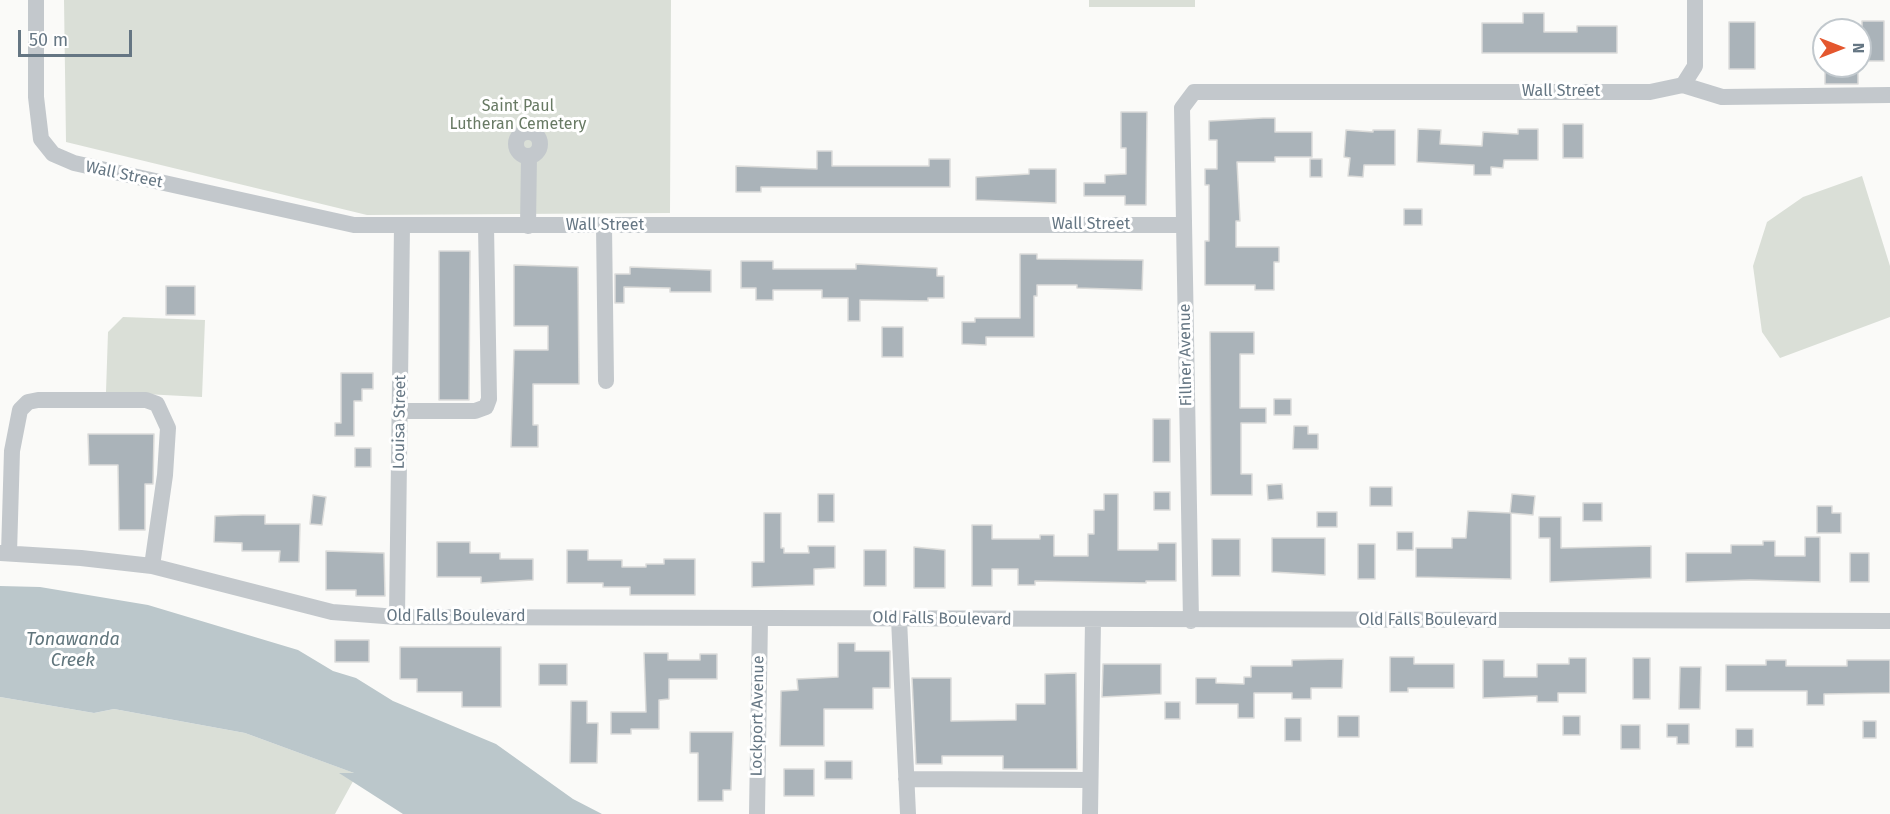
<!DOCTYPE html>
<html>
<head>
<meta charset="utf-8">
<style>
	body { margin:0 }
	#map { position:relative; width:1890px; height:814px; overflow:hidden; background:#fafaf8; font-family:"Fira Sans",sans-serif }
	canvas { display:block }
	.north { position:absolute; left:1812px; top:18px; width:60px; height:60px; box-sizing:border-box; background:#fff; border:2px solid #c1c8cd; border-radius:50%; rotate:90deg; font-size:16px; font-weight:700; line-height:24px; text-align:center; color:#657683 }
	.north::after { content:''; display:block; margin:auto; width:21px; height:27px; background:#e4572e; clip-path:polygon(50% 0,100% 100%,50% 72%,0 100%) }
	.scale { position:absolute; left:18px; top:30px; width:114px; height:27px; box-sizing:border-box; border:3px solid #657683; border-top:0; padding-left:8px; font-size:18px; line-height:21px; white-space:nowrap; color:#657683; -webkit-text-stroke:4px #fff; paint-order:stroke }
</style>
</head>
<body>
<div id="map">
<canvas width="1890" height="814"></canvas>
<div class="north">N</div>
<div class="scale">50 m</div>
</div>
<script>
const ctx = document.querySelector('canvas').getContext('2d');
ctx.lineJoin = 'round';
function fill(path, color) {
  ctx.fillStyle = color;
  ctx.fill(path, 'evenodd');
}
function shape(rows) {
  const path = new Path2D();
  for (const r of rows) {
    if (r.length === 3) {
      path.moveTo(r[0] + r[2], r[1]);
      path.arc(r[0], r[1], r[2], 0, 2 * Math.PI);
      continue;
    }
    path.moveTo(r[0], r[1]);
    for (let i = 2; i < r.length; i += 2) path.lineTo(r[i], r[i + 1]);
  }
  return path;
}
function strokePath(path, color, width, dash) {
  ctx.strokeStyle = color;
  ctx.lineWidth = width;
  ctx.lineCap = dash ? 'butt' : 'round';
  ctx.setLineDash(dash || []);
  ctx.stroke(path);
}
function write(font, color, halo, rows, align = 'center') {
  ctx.font = font + ' "Fira Sans",sans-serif';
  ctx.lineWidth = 6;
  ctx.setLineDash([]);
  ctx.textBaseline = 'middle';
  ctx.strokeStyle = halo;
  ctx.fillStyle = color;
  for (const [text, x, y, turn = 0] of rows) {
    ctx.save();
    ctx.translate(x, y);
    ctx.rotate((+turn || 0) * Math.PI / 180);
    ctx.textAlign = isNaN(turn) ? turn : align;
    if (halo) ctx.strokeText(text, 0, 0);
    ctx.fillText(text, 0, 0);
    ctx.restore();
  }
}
const green = shape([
	[64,0,671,0,670,213,367,215,66,142],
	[1089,0,1195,0,1195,7,1089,7],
	[1862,176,1890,266,1890,317,1780,358,1762,332,1753,266,1767,222,1803,197],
	[123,317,205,320,202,397,106,392,108,332],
	[0,697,94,713,114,709,245,733,357,774,335,814,0,814]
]);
const water = shape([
	[0,586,40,587,148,605,298,650,333,671,356,678,393,701,496,744,573,799,602,814,403,814,339,773,354,773,245,733,114,709,94,713,0,697]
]);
const building = shape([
	[1523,13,1544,13,1544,32,1577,32,1577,26,1617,26,1617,53,1482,53,1482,23,1523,23,1523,13],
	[1862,21,1884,21,1884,61,1862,61,1862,21],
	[1729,22,1755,22,1755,69,1729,69,1729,22],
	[1825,68,1858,68,1858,84,1825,84,1825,68],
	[1121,112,1147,112,1146,205,1125,205,1125,196,1084,196,1084,183,1105,183,1105,175,1126,174,1126,148,1121,148,1121,112],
	[1263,118,1275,118,1275,132,1312,132,1312,157,1275,157,1275,162,1237,162,1240,221,1236,221,1236,247,1279,247,1279,262,1274,262,1274,290,1255,290,1255,285,1205,285,1205,241,1209,241,1209,185,1205,185,1205,169,1217,169,1217,140,1209,140,1209,121,1263,118],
	[1563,124,1583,124,1583,158,1563,158,1563,124],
	[1418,129,1441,130,1440,144,1482,146,1483,132,1518,134,1518,129,1538,129,1538,160,1504,160,1503,168,1491,167,1491,175,1474,175,1474,165,1417,162,1418,129],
	[1346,130,1373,132,1373,130,1395,130,1395,165,1364,165,1363,177,1348,176,1350,158,1344,157,1346,130],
	[817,151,832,151,832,166,929,166,929,159,950,159,950,187,761,187,761,192,736,192,736,166,817,169,817,151],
	[1310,159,1322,159,1322,177,1310,177,1310,159],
	[1029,169,1056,169,1056,203,976,200,976,177,1029,174,1029,169],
	[1404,209,1422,209,1422,225,1404,225,1404,209],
	[439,251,470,251,469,400,439,400,439,251],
	[1020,254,1037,254,1037,259,1143,260,1142,290,1077,288,1077,285,1037,285,1037,296,1034,296,1034,337,986,337,986,345,962,344,962,322,975,322,975,318,1020,318,1020,254],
	[741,261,773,261,773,269,856,269,856,264,937,268,937,276,944,276,944,298,928,298,928,301,860,300,860,321,848,321,848,298,822,298,822,290,773,290,773,300,756,300,756,288,741,288,741,261],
	[514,265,578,267,579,384,533,384,533,425,538,425,538,447,511,447,514,350,548,350,548,326,514,326,514,265],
	[630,267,711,270,711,292,670,292,670,288,624,287,624,303,615,303,615,274,630,274,630,267],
	[166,286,195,286,195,315,166,315,166,286],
	[882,327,903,327,903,357,882,357,882,327],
	[1210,332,1254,332,1254,354,1240,354,1240,408,1266,408,1266,423,1241,423,1241,474,1252,474,1252,495,1211,495,1210,332],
	[341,373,373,373,373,389,362,389,362,401,354,401,354,436,335,436,335,423,341,423,341,373],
	[1274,399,1291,399,1291,415,1274,415,1274,399],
	[1153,419,1170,419,1170,462,1153,462,1153,419],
	[1294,426,1308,426,1308,434,1318,434,1318,449,1293,449,1294,426],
	[88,434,154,434,153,484,145,484,145,530,119,530,118,465,89,465,88,434],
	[355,448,371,448,371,467,355,467,355,448],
	[1282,484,1283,499,1268,500,1267,485,1282,484],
	[1370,487,1392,487,1392,506,1370,506,1370,487],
	[1154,492,1170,492,1170,510,1154,510,1154,492],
	[818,494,834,494,834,522,818,522,818,494],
	[1104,494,1118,494,1118,550,1158,550,1158,543,1176,543,1176,581,1146,581,1146,583,1035,581,1035,585,1018,585,1018,569,992,569,992,586,972,586,972,525,992,525,992,539,1040,539,1040,535,1054,535,1054,556,1088,556,1088,534,1094,534,1094,510,1104,510,1104,494],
	[1512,494,1535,496,1533,515,1510,513,1512,494],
	[313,495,326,497,322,525,310,524,313,495],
	[1583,503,1602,503,1602,521,1583,521,1583,503],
	[1817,506,1832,506,1832,513,1841,513,1841,533,1817,533,1817,506],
	[1468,511,1511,513,1511,579,1416,577,1416,548,1452,548,1452,538,1466,538,1468,511],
	[1317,512,1337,512,1337,527,1317,527,1317,512],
	[764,513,781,513,781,548,784,548,784,553,809,553,808,546,835,546,835,568,814,569,814,585,752,587,752,562,764,562,764,513],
	[242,515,265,515,265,524,300,524,299,562,279,562,280,551,242,551,242,543,214,542,215,516,242,515],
	[1539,517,1561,517,1561,548,1651,546,1651,578,1550,582,1550,538,1539,538,1539,517],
	[1397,532,1413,532,1413,550,1397,550,1397,532],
	[1805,537,1820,537,1820,582,1750,580,1686,582,1686,553,1731,553,1731,545,1763,545,1763,541,1775,541,1775,556,1805,556,1805,537],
	[1272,538,1325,538,1325,575,1272,572,1272,538],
	[1212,539,1240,539,1240,576,1212,576,1212,539],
	[437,542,470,542,470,553,500,553,500,559,533,559,533,580,481,583,481,577,437,577,437,542],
	[1358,544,1375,544,1375,579,1358,579,1358,544],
	[914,547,945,550,945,588,914,588,914,547],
	[567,550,588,550,588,560,622,560,622,567,646,567,646,564,664,564,664,559,695,559,695,595,630,595,630,587,603,587,603,583,567,583,567,550],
	[864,550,886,550,886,586,864,586,864,550],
	[326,551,384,553,385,596,356,596,356,590,326,590,326,551],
	[1850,553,1869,553,1869,582,1850,582,1850,553],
	[335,640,369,640,369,662,335,662,335,640],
	[838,643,855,643,855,651,890,651,890,688,873,688,873,709,824,709,824,746,780,746,781,691,798,690,797,679,838,677,838,643],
	[400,647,501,647,501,707,462,707,462,692,417,692,417,679,400,679,400,647],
	[644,653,668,653,668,660,700,660,700,654,717,654,717,679,669,679,669,699,659,700,659,729,631,729,631,734,611,734,611,712,646,712,644,653],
	[1390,657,1414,657,1414,664,1454,664,1454,688,1408,688,1408,692,1390,692,1390,657],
	[1569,658,1586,658,1586,693,1558,693,1558,702,1537,702,1537,696,1483,698,1483,660,1504,660,1504,677,1537,677,1537,664,1569,664,1569,658],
	[1633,658,1650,658,1650,699,1633,699,1633,658],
	[1343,659,1342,688,1311,688,1311,699,1292,699,1292,693,1254,693,1254,718,1238,718,1238,704,1196,704,1196,678,1216,678,1216,683,1244,684,1244,677,1251,677,1251,666,1292,666,1292,660,1343,659],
	[1766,660,1786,660,1786,666,1847,666,1847,660,1890,660,1890,693,1824,694,1824,705,1807,705,1807,691,1726,691,1726,665,1766,665,1766,660],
	[539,664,567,664,567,685,539,685,539,664],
	[1103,664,1161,664,1161,694,1102,697,1103,664],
	[1680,667,1701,667,1700,709,1679,709,1680,667],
	[1076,673,1077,769,1003,769,1003,756,942,756,942,764,916,764,912,678,951,678,951,721,1016,720,1016,704,1045,704,1045,674,1076,673],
	[571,701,587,701,587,723,598,723,597,763,570,763,571,701],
	[1165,702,1180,702,1180,719,1165,719,1165,702],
	[1338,716,1359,716,1359,737,1338,737,1338,716],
	[1563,716,1580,716,1580,735,1563,735,1563,716],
	[1285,718,1301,718,1301,741,1285,741,1285,718],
	[1863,721,1876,721,1876,738,1863,738,1863,721],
	[1667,724,1689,724,1689,744,1677,744,1677,737,1667,737,1667,724],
	[1621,725,1640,725,1640,749,1621,749,1621,725],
	[1736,729,1753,729,1753,747,1736,747,1736,729],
	[690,732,733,732,731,790,723,790,723,801,698,801,698,753,690,753,690,732],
	[825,761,852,761,852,779,825,779,825,761],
	[784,769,814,769,814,796,784,796,784,769]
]);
const minor = shape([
	[36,0,36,97,41,139,53,154,74,163,354,225,1184,225],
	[1683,85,1695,66,1695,0],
	[528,144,12],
	[528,226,529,156],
	[604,226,606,381],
	[401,411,475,411,486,407,489,399,486,226],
	[0,553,81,558,152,566,332,612,397,617,1890,621],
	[9,553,12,451,20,410,28,402,38,400,146,400,157,404,168,428,165,475,152,566],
	[397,617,402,226],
	[899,619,908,814],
	[1191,621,1182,108,1194,92,1650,92,1683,85,1722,97,1890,95],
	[906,779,1090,780],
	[757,814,760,618],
	[1090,814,1093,621]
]);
const streetNames = [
	["Wall Street",1561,92],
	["Wall Street",124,175,12],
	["Wall Street",1091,225],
	["Wall Street",605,226],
	["Fillner Avenue",1186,355,-91],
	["Louisa Street",400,422,-89],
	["Old Falls Boulevard",456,617],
	["Old Falls Boulevard",942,619,1],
	["Old Falls Boulevard",1428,621],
	["Lockport Avenue",758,716,-89]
];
const parkNames = [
	["Saint Paul",518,107],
	["Lutheran Cemetery",518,125]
];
const waterNames = [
	["Tonawanda",73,640],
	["Creek",73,661]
];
fill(green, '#dadfd7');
fill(water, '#bbc7cb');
fill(building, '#aab3b9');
strokePath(building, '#dcdcda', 1.5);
strokePath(minor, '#c3c8cc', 16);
write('16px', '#657683', '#fff', streetNames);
write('16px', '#687a64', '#fff', parkNames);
write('italic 18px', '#60757c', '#fff', waterNames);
</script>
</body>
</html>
